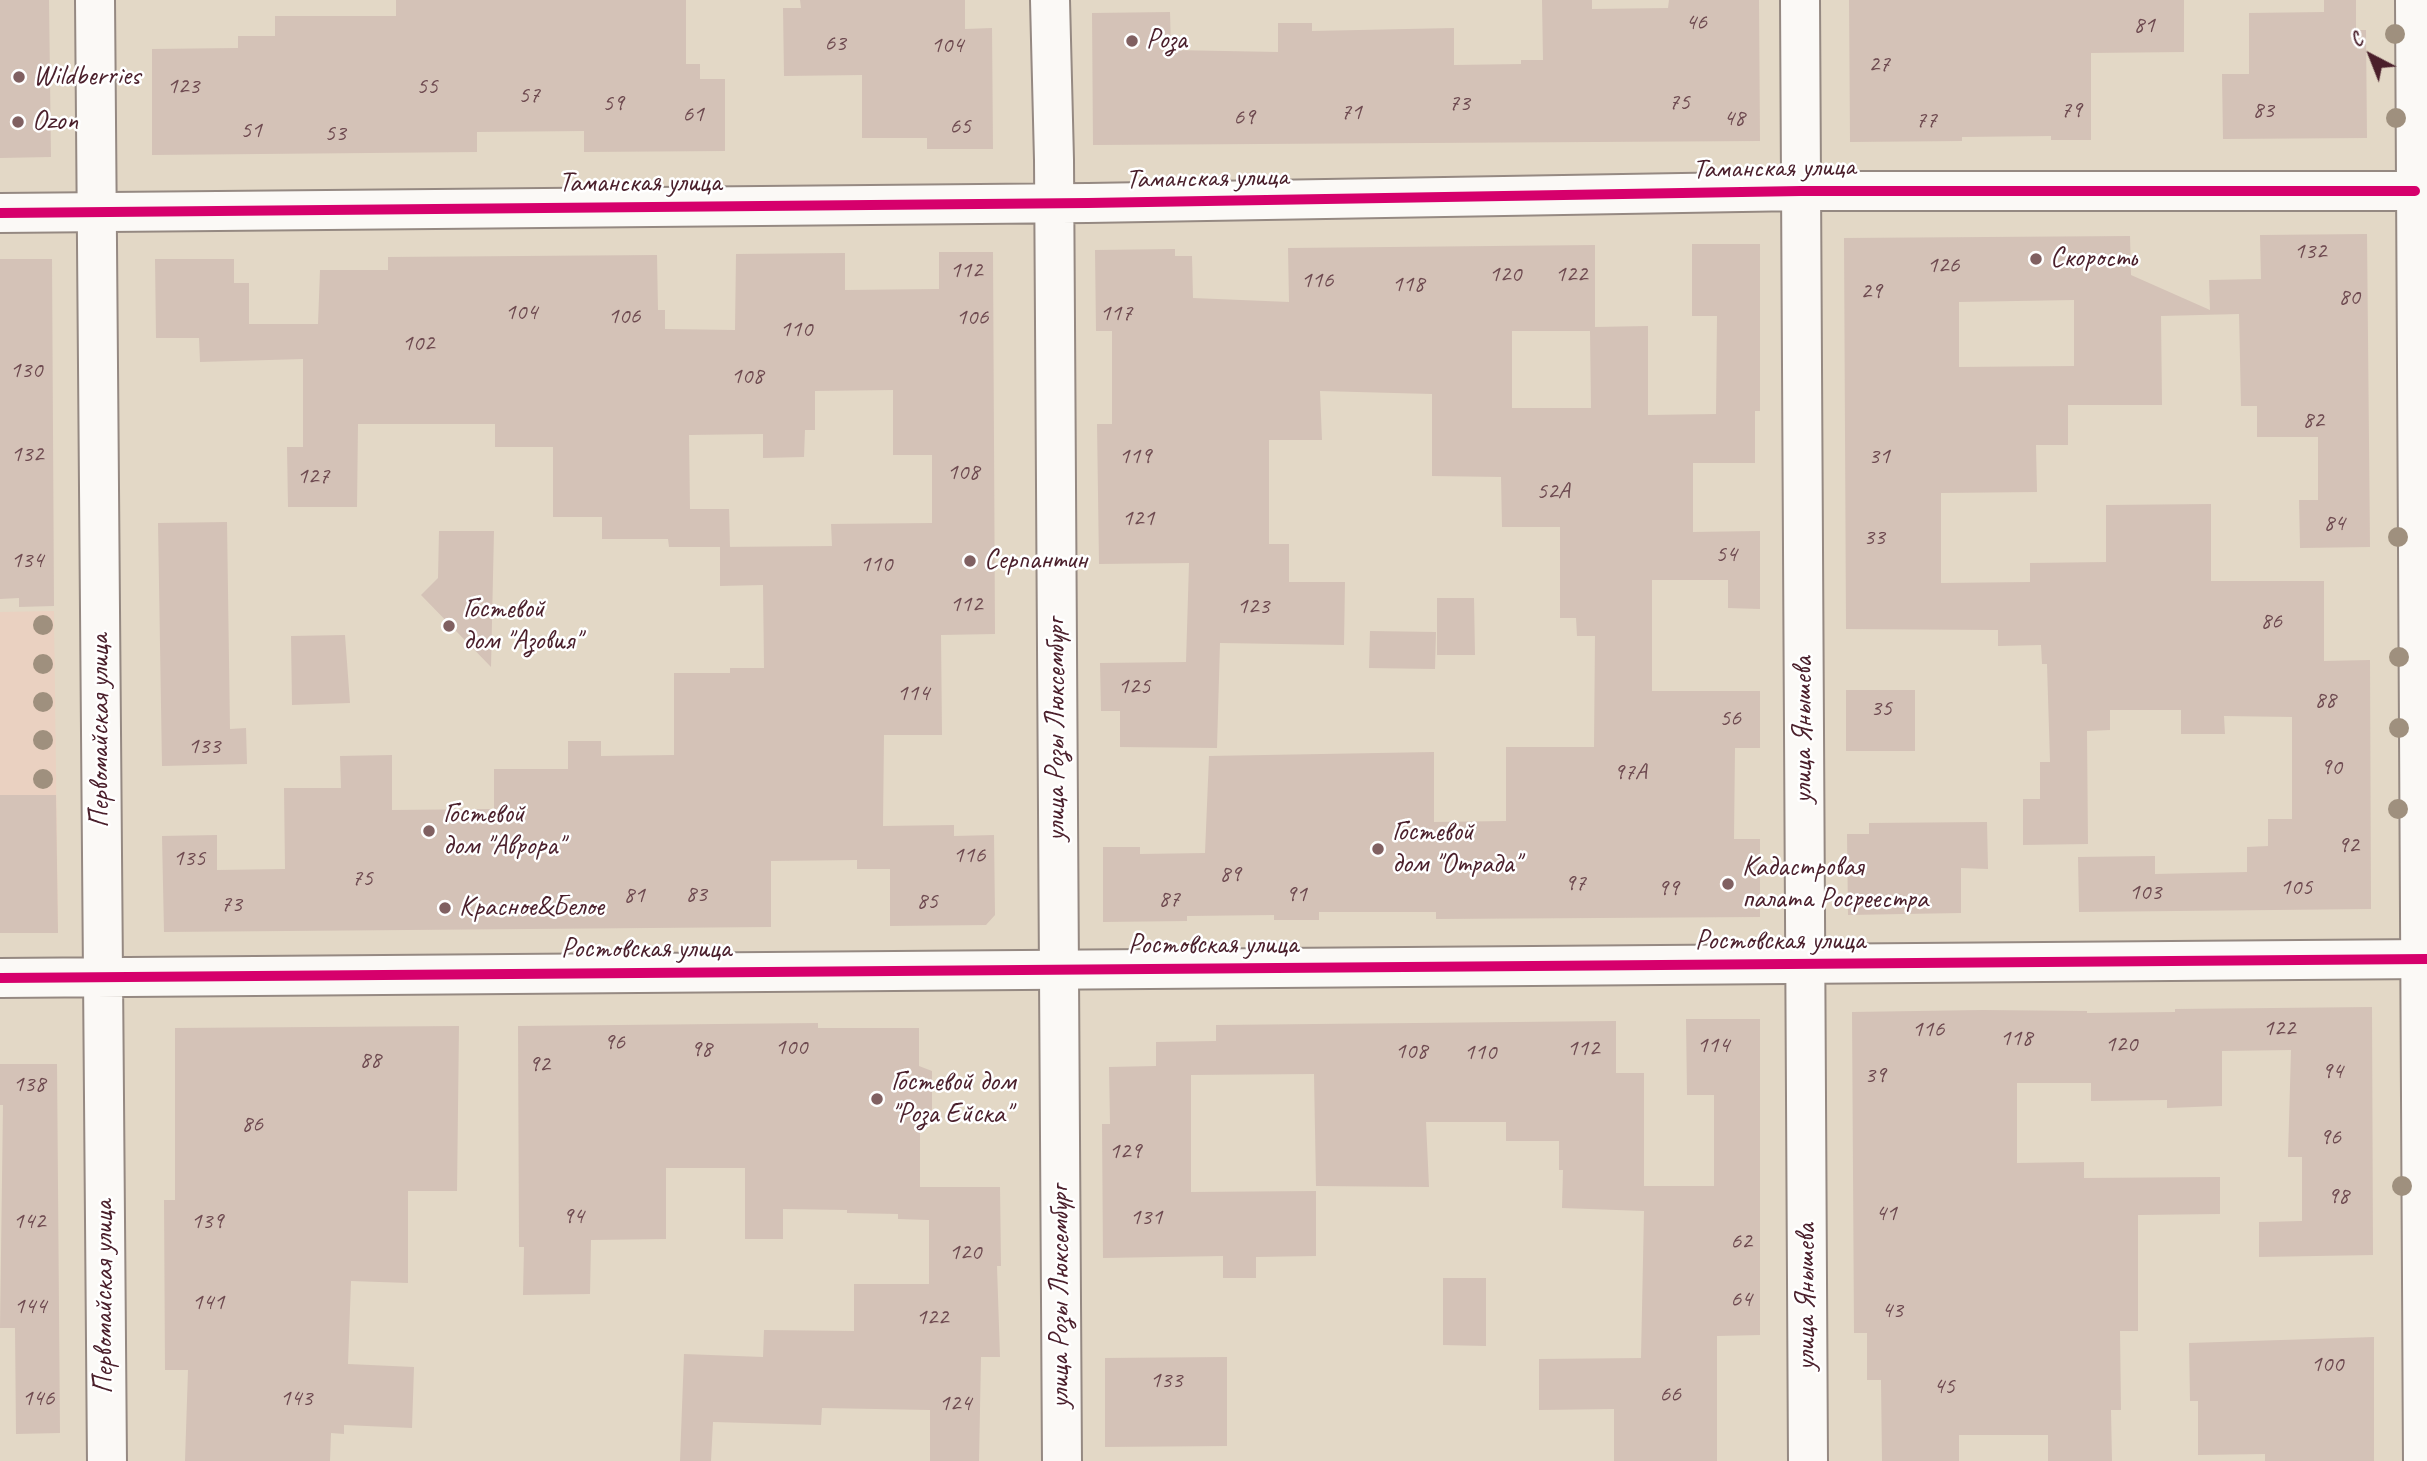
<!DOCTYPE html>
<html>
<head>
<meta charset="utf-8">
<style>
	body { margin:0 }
	#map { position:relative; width:2427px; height:1461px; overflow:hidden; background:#e3d8c6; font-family:Caveat,sans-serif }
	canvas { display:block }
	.north { position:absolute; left:2336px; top:21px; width:70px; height:70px; -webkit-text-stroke:5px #fff; paint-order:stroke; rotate:318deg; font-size:19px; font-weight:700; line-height:28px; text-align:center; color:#4a1f2b }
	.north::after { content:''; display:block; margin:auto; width:24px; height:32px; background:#4a1f2b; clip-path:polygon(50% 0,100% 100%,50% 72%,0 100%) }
</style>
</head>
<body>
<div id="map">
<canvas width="2427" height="1461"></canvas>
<div class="north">С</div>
</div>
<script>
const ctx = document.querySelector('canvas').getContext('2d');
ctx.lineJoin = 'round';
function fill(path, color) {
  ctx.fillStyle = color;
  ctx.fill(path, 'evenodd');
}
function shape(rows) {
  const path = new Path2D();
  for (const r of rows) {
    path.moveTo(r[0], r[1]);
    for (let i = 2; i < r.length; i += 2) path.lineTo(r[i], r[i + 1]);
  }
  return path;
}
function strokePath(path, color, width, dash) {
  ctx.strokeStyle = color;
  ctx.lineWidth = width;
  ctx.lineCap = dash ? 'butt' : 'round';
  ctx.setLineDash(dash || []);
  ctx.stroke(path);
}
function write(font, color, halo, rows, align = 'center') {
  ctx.font = font + ' Caveat,sans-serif';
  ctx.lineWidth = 5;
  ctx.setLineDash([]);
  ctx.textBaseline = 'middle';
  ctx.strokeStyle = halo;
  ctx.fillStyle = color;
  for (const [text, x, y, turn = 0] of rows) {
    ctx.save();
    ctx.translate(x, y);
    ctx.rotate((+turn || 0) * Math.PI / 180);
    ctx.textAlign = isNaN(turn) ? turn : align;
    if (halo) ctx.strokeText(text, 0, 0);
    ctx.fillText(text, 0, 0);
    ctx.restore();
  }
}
const built = shape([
	[54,611,58,933,0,933,0,612]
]);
const building = shape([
	[0,0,49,0,51,157,0,158],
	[396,0,686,0,686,64,700,64,700,79,725,79,725,151,584,152,584,131,477,132,477,152,152,155,152,49,238,48,238,36,275,36,275,16,396,16],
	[800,0,965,0,965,29,992,28,993,149,927,149,927,138,862,138,862,75,784,76,783,8,801,8],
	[1542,0,1592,0,1592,9,1668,8,1669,0,1759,0,1760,141,1093,145,1092,13,1170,12,1171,50,1278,52,1278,23,1312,23,1312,31,1454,28,1454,65,1521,64,1521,60,1543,60],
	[1849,0,2184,0,2184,52,2091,53,2091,140,2051,140,2051,136,1962,137,1962,141,1850,142],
	[2324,0,2356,0,2356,30,2366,30,2367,138,2223,139,2222,74,2249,74,2249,13,2324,12],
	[2367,234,2370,547,2300,548,2299,500,2318,500,2318,437,2257,437,2257,406,2241,406,2239,314,2161,316,2162,405,2068,405,2068,445,2036,445,2037,492,1941,493,1941,583,2030,582,2030,563,2106,562,2106,505,2211,504,2211,581,2324,581,2324,661,2370,660,2371,909,2079,912,2078,857,2155,856,2155,874,2247,872,2247,847,2268,846,2268,819,2292,819,2292,717,2224,716,2225,734,2181,734,2181,710,2110,710,2110,730,2087,731,2088,844,2023,845,2023,799,2040,799,2040,762,2050,762,2047,664,2042,664,2041,645,1998,646,1998,630,1846,629,1844,238,2130,236,2131,275,2210,310,2209,280,2261,279,2260,235],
	[2074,300,2074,366,1959,367,1959,302],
	[1692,244,1760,244,1760,411,1755,411,1755,463,1693,463,1693,532,1760,531,1760,609,1728,608,1728,580,1652,580,1652,691,1760,691,1760,748,1735,748,1734,839,1760,839,1760,917,1436,919,1436,912,1319,912,1319,920,1274,920,1274,915,1187,916,1187,921,1103,922,1103,847,1140,847,1140,854,1205,853,1209,756,1434,752,1434,822,1506,821,1506,747,1594,747,1595,636,1577,636,1576,618,1560,618,1560,527,1502,527,1501,477,1432,476,1432,394,1320,391,1322,440,1269,440,1269,544,1289,544,1289,582,1345,582,1344,645,1220,643,1217,748,1120,747,1120,711,1101,711,1100,663,1186,662,1189,563,1099,564,1097,424,1112,424,1112,331,1096,331,1095,250,1175,249,1175,256,1192,256,1193,298,1289,302,1288,248,1595,245,1595,327,1648,326,1648,415,1716,414,1717,316,1692,316],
	[1512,331,1590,331,1591,408,1512,408],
	[939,252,993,252,995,634,941,635,942,735,884,735,883,826,954,825,954,836,994,835,995,915,986,925,890,926,890,869,857,869,857,860,771,861,771,927,164,932,162,836,217,835,217,870,285,869,284,788,341,788,340,756,392,755,392,810,494,809,494,769,568,769,568,741,601,741,601,756,674,755,674,673,730,673,730,668,764,668,763,585,720,586,720,547,832,546,831,524,932,523,932,455,893,455,893,390,815,391,815,430,805,430,804,457,763,458,763,434,689,435,690,509,729,509,730,547,669,547,668,539,602,539,602,517,553,517,553,447,495,447,495,424,358,424,357,507,288,507,287,447,303,447,303,359,200,362,199,338,156,338,155,259,234,259,234,283,249,283,249,324,318,324,320,270,388,270,388,257,657,255,658,310,665,310,665,329,735,330,736,254,845,253,845,290,939,289],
	[0,259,52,259,54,606,19,607,19,598,0,599],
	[227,522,230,729,246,728,247,764,162,766,158,523],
	[439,531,494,531,491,667,421,595,438,578],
	[1437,598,1474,598,1475,655,1437,655],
	[1370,631,1436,632,1435,669,1369,668],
	[345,635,350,703,292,705,291,636],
	[1846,690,1915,690,1915,751,1846,751],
	[0,795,56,795,58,933,0,933],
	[1987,822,1988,869,1961,868,1961,913,1848,915,1847,834,1869,834,1869,823],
	[2372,1007,2373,1255,2259,1257,2259,1222,2302,1221,2302,1157,2288,1157,2291,1050,2222,1051,2222,1106,2167,1108,2167,1100,2091,1101,2091,1083,2017,1083,2017,1163,2084,1162,2084,1178,2220,1177,2220,1214,2138,1215,2138,1331,2120,1331,2121,1410,2111,1410,2112,1461,2048,1461,2048,1435,1959,1435,1959,1461,1882,1461,1881,1380,1867,1380,1867,1333,1854,1333,1852,1012,1982,1010,2087,1011,2087,1013,2175,1012,2175,1009],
	[1686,1019,1760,1019,1760,1335,1717,1336,1717,1461,1614,1461,1614,1409,1539,1410,1539,1359,1641,1358,1644,1211,1562,1208,1563,1170,1559,1170,1559,1141,1506,1141,1506,1122,1426,1122,1429,1187,1316,1186,1314,1074,1191,1075,1191,1192,1316,1191,1316,1256,1256,1257,1256,1278,1223,1278,1223,1256,1103,1258,1102,1124,1110,1124,1109,1067,1156,1066,1156,1042,1216,1041,1216,1025,1616,1021,1616,1073,1644,1073,1644,1186,1714,1186,1714,1095,1687,1095],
	[818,1023,818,1028,919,1028,919,1066,932,1071,932,1118,920,1123,920,1187,1000,1187,1001,1266,997,1266,1000,1357,981,1357,979,1461,930,1461,930,1410,822,1408,821,1425,713,1422,711,1461,680,1461,684,1354,763,1357,764,1330,854,1331,854,1284,929,1284,929,1220,898,1219,898,1214,847,1213,847,1210,783,1209,783,1239,745,1239,745,1168,666,1168,666,1239,591,1240,590,1294,523,1295,524,1247,519,1247,518,1026],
	[459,1026,457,1191,408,1191,408,1283,351,1281,348,1364,414,1367,412,1428,344,1425,344,1434,331,1433,330,1461,185,1461,188,1370,165,1370,164,1200,175,1200,175,1028],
	[0,1064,57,1064,60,1433,16,1434,15,1328,0,1328,3,1105,0,1105],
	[1443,1278,1486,1278,1486,1346,1443,1345],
	[2374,1337,2374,1461,2265,1461,2265,1454,2198,1455,2198,1401,2190,1401,2189,1343],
	[1227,1357,1227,1446,1105,1447,1105,1358]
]);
const street = shape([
	[1050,0,1054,160,1062,1461],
	[1800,0,1808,1461],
	[2415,0,2423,1461],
	[0,213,1088,203,1801,191,2415,191]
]);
const secondary = shape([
	[95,0,107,1461],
	[0,978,2427,959]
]);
const cycleway = shape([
	[0,213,1088,203,1801,191,2415,191],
	[0,978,2427,959]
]);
const trees = [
	[2395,34],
	[2396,118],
	[2398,537],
	[43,625],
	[2399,657],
	[43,664],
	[43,702],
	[2399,728],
	[43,740],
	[43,779],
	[2398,809],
	[2402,1186]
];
const markers = [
	[1132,41,7,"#806061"],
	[19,77,7,"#806061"],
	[18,122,7,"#806061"],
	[2036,259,7,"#806061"],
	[970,561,7,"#806061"],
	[449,626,7,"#806061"],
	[429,831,7,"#806061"],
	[1378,849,7,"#806061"],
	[1728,884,7,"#806061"],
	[445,908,7,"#806061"],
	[877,1099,7,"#806061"]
];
const numberNames = [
	["46",1696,23],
	["81",2144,26],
	["63",835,44],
	["104",947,46],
	["27",1879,65],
	["123",183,87],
	["55",427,87],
	["57",529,96],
	["75",1679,103],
	["59",613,104],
	["73",1459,104],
	["79",2071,111],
	["83",2263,111],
	["71",1351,113],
	["61",693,115],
	["69",1244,118],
	["48",1734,119],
	["77",1926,121],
	["65",960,127],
	["51",251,131],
	["53",335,134],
	["132",2310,252],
	["126",1943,266],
	["112",966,271],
	["120",1505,275],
	["122",1571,275],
	["116",1317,281],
	["118",1408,285],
	["29",1871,292],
	["80",2349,298],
	["104",521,313],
	["117",1116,314],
	["106",624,317],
	["106",972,318],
	["110",796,330],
	["102",418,344],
	["130",26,371],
	["108",747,377],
	["82",2313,421],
	["132",27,455],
	["119",1135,457],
	["31",1879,457],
	["108",963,473],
	["127",313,477],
	["52А",1553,492],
	["121",1138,519],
	["84",2334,524],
	["33",1874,538],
	["54",1726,555],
	["134",27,561],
	["110",876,565],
	["112",966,605],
	["123",1253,607],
	["86",2271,622],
	["125",1134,687],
	["114",913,694],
	["88",2325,701],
	["35",1881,709],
	["56",1730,719],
	["133",204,747],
	["90",2331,768],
	["97А",1630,773],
	["92",2348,846],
	["116",969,856],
	["135",189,859],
	["89",1230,875],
	["75",362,879],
	["97",1575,884],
	["105",2296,888],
	["99",1668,889],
	["103",2145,893],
	["83",696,895],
	["91",1296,895],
	["81",634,896],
	["87",1169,900],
	["85",927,902],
	["73",231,905],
	["122",2279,1029],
	["116",1928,1030],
	["118",2016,1039],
	["96",614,1043],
	["120",2121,1045],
	["114",1713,1046],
	["100",791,1048],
	["112",1583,1049],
	["98",701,1050],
	["108",1411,1052],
	["110",1480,1053],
	["88",370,1061],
	["92",539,1065],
	["94",2332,1072],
	["39",1875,1076],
	["138",29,1085],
	["86",252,1125],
	["96",2330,1138],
	["129",1125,1152],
	["98",2338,1197],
	["41",1886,1214],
	["94",573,1217],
	["131",1146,1218],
	["142",29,1222],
	["139",207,1222],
	["62",1741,1242],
	["120",965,1253],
	["64",1741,1300],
	["141",208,1303],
	["144",30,1307],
	["43",1892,1311],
	["122",932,1318],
	["100",2327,1365],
	["133",1166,1381],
	["45",1944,1387],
	["66",1670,1395],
	["146",38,1399],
	["143",296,1399],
	["124",955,1404]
];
const poiNames = [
	["Роза",1146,41],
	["Wildberries",33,77],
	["Ozon",32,122],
	["Скорость",2050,259],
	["Серпантин",984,561],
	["Гостевой",463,610],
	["дом \"Азовия\"",463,642],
	["Гостевой",443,815],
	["дом \"Аврора\"",443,847],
	["Гостевой",1392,833],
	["дом \"Отрада\"",1392,865],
	["Кадастровая",1742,868],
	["палата Росреестра",1742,900],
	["Красное&Белое",459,908],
	["Гостевой дом",891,1083],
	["\"Роза Ейска\"",891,1115]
];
const streetNames = [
	["Таманская улица",1774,169,-1],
	["Таманская улица",1207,179,-1],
	["Таманская улица",640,184],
	["улица Розы Люксембург",1057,730,-90],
	["улица Янышева",1804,730,-90],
	["Первомайская улица",101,731,-90],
	["Ростовская улица",1780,942],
	["Ростовская улица",1213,946],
	["Ростовская улица",646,950],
	["Первомайская улица",105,1297,-90],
	["улица Розы Люксембург",1061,1297,-90],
	["улица Янышева",1807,1297,-90]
];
fill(built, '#ead1c1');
fill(building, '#d4c2b7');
strokePath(street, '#958982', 42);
strokePath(secondary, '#958982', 42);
strokePath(street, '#fbf9f6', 38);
strokePath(secondary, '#fbf9f6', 38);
strokePath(cycleway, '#d6006c', 10);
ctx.fillStyle = '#9f907e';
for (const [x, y] of trees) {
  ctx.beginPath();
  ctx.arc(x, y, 10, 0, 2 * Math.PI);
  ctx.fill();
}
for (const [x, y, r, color] of markers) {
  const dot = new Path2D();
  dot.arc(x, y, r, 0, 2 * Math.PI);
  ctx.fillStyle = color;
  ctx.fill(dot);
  strokePath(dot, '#fff', 2.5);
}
write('24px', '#6e4a50', null, numberNames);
write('28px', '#4a1f2b', '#fff', poiNames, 'left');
write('28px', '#4a1f2b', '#fff', streetNames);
</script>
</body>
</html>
